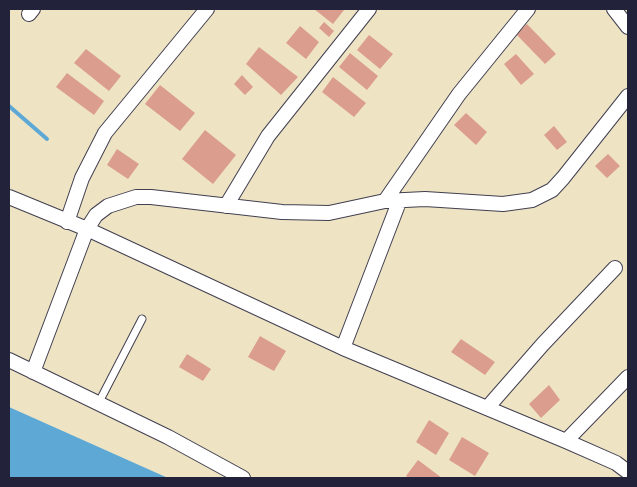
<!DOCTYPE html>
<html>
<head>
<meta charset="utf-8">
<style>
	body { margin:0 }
	#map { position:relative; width:637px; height:487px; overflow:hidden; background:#eee4c4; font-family:"IM FELL Great Primer",serif }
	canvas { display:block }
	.frame { position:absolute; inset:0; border:10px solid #22223b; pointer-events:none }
</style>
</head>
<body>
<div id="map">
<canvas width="637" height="487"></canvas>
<div class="frame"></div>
</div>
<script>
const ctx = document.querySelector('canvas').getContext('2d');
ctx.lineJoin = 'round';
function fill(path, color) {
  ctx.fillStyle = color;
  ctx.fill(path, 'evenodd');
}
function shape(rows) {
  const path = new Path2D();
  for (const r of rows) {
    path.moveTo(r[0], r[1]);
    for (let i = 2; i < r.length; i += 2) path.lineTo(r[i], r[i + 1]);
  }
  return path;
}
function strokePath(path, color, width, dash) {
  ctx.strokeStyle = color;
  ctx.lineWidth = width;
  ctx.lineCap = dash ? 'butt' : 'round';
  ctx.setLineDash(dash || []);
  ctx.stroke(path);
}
const water = shape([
	[9,407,168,478,9,478]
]);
const stream = shape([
	[9,106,47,139]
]);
const building = shape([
	[314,9,343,9,344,10,333,24],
	[324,22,334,31,329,37,319,28],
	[527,24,556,54,545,64,516,34],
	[300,26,319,42,306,59,286,43],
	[369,35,393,54,380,69,357,50],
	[259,47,298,77,281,95,246,64],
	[86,49,121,76,109,91,74,63],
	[350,53,378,76,367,90,339,67],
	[516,54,534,74,521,85,504,64],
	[67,73,104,101,94,115,56,87],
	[242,75,253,87,245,95,234,84],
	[333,77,366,103,354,117,322,92],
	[160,85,195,113,180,131,145,104],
	[466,113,487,132,476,145,454,125],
	[554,126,567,142,557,150,544,135],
	[205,130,236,155,213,184,182,159],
	[117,149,139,164,128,179,107,165],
	[608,154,620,166,607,178,595,166],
	[260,336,286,351,274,371,248,357],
	[461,339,495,362,485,375,451,352],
	[187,354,211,369,203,381,179,367],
	[549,385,560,400,541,418,529,404],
	[429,420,449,433,436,455,416,442],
	[462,437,489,453,475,476,449,460],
	[418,460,442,478,409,478,406,476]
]);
const lane = shape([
	[98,404,142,319]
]);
const street = shape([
	[614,9,628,27],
	[29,14,33,9],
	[9,197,87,229,343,348],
	[385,201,459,94,528,9],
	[399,202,343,348,566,441,616,463,628,472],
	[226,206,268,136,369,9],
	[67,222,82,178,105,133,207,9],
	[9,360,168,437,243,478],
	[33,372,87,229,96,215,108,206,136,197,151,197,282,212,329,213,385,201,425,199,503,204,532,200,552,190,563,178,628,96],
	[487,408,543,344,615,268],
	[566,441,628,377]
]);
fill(water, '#5ea8d6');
strokePath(stream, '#5ea8d6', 4);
fill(building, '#db9d8e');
strokePath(lane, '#413f50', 9);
strokePath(street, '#413f50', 16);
strokePath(lane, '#fff', 7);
strokePath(street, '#fff', 14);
</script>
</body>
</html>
